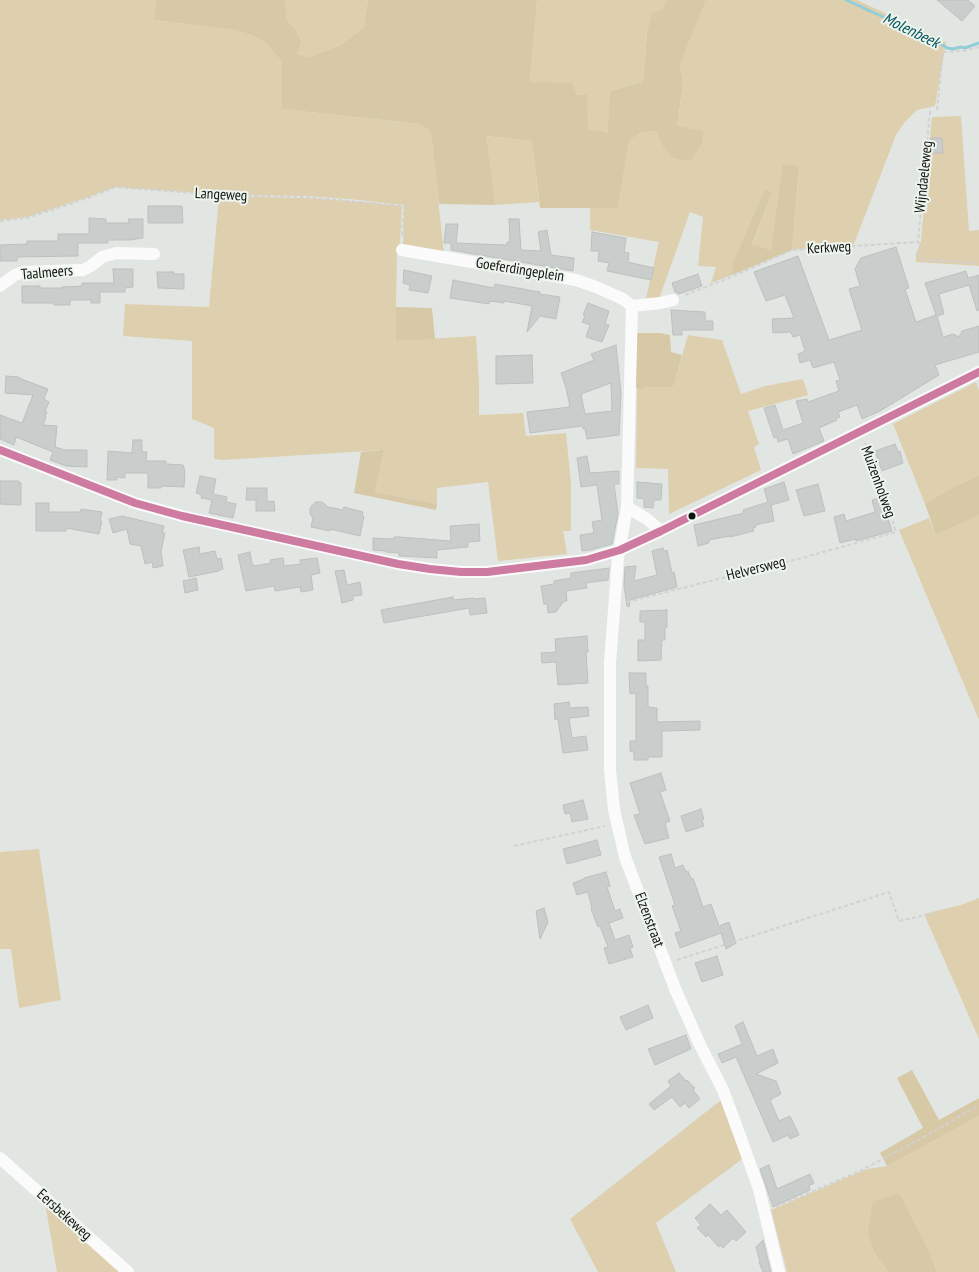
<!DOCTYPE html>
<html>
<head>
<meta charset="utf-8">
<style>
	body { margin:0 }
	canvas { display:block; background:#e2e6e2 }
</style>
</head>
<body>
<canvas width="979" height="1272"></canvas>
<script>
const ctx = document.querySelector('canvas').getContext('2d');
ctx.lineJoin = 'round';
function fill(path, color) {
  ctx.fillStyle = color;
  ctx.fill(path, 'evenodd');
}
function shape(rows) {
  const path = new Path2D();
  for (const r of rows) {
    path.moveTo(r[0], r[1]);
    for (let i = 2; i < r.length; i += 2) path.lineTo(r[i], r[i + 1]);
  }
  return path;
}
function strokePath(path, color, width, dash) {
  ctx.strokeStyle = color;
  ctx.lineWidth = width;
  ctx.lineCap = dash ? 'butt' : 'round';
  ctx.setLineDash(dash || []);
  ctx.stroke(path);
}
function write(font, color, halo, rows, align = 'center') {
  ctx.font = font + ' "PT Sans Narrow",sans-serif';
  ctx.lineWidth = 4;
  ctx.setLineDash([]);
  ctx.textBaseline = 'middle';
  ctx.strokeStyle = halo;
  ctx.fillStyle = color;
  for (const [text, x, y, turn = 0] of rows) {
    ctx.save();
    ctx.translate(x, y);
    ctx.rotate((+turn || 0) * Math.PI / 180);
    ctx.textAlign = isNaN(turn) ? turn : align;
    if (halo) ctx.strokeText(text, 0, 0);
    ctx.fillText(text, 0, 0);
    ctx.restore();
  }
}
const green = shape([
	[0,0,156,0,154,20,236,30,251,35,265,42,281,59,282,70,282,109,420,124,429,130,432,141,444,254,403,246,404,205,349,199,305,196,230,195,115,187,88,197,27,217,0,220],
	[285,0,368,0,364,27,339,46,309,57,297,54,295,29,287,20],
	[537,0,667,0,663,10,647,34,643,82,610,91,609,132,588,129,586,94,577,95,530,82],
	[706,0,857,0,946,42,935,106,917,110,904,123,896,135,854,244,792,250,799,167,784,164,771,250,752,246,772,192,765,189,733,262,732,275,711,283,716,267,698,266,703,217,690,212,659,299,645,302,659,242,590,230,590,208,618,208,629,141,641,132,656,131,663,147,673,158,680,160,691,160,677,127,683,84,680,64],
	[961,116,969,231,979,230,979,266,916,262,916,253,921,241,932,117],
	[485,136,532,141,539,202,495,205],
	[219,196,304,198,365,202,402,206,400,242,397,252,396,307,396,341,476,336,479,384,479,415,523,413,526,436,566,433,571,483,571,531,563,531,567,554,498,561,488,482,437,488,437,504,375,492,384,450,223,460,214,459,214,428,192,419,192,341,123,336,125,304,209,307],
	[688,335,722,340,741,394,765,386,803,379,808,395,748,411,759,444,754,447,761,470,669,514,668,469,636,468,637,387,642,388,642,387,673,387],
	[976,382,979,391,979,477,925,504,893,424],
	[979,515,979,720,899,530,929,518,936,535],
	[39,849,61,1000,19,1008,11,949,0,949,0,852],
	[979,898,979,1039,924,914,961,905],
	[721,1100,745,1157,656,1223,676,1272,598,1272,570,1219],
	[979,1116,979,1272,937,1272,931,1256,874,1252,888,1272,787,1272,771,1210,867,1169,887,1166],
	[45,1203,122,1272,57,1272]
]);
const forest = shape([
	[156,0,285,0,287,20,295,29,301,42,297,54,309,57,339,46,364,27,368,0,537,0,530,82,572,83,577,95,587,94,588,129,608,132,610,91,643,82,647,34,652,14,662,10,667,0,706,0,680,64,683,84,677,126,703,131,702,143,691,160,680,160,673,158,663,147,656,131,641,132,629,141,618,208,540,208,532,141,486,136,495,205,439,204,432,141,429,130,420,124,282,109,282,70,281,60,265,42,251,35,236,30,154,20],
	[783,164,799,166,792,250,732,275,733,262,765,189,772,192,752,245,771,250],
	[396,307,432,308,435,339,396,341],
	[635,333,661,333,670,335,671,352,682,355,673,387,643,387,642,389,634,387],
	[384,450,375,492,437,504,436,510,354,493,361,452],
	[979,476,979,515,936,535,925,504,953,488],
	[912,1070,939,1120,979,1098,979,1116,887,1166,880,1153,923,1128,897,1078],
	[899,1193,931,1256,937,1272,888,1272,874,1252,868,1231,873,1202]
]);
const stream = shape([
	[846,0,938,42,947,48,953,49,961,47,965,48,979,43]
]);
const building = shape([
	[937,0,968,0,975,6,962,21,937,0],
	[931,138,942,138,943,153,932,153,931,138],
	[148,206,182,206,183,223,148,223,148,206],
	[89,218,106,219,106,223,129,223,128,219,143,219,143,238,130,240,108,240,108,243,78,243,78,256,17,257,17,261,0,261,0,245,27,244,27,241,58,241,58,234,88,234,89,233,89,218],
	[509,219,519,219,521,250,541,251,538,232,547,230,551,255,574,258,573,271,451,250,451,243,444,243,446,224,458,224,456,243,507,245,507,242,510,242,509,219],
	[592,232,626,238,624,252,629,253,628,262,654,268,651,280,607,271,609,263,598,261,599,251,591,251,592,232],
	[896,247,909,288,905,289,916,322,936,315,925,283,966,271,968,278,979,275,979,310,977,311,969,285,939,294,944,314,937,316,943,337,953,334,959,337,962,331,979,326,979,352,935,365,939,375,880,411,862,419,857,405,838,412,840,417,836,418,837,420,819,428,824,441,793,454,788,439,778,442,777,437,774,438,764,408,775,405,783,430,803,423,796,401,807,399,808,402,839,391,836,381,840,380,834,362,813,368,810,360,800,363,798,354,805,351,800,335,793,337,791,332,773,333,772,319,794,318,785,295,766,301,754,272,798,256,829,340,862,330,849,289,860,286,855,269,861,258,896,247],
	[113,269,133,269,133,287,125,288,125,292,100,292,100,303,91,303,91,300,70,300,70,305,54,305,54,303,22,303,22,286,40,286,40,288,62,288,62,287,82,286,82,283,114,283,113,269],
	[404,270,432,276,428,293,409,290,410,285,403,283,404,270],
	[157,272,174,272,174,274,184,274,184,289,158,288,157,272],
	[698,274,702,286,679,294,675,292,672,283,698,274],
	[453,280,494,288,495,284,540,292,540,294,560,297,556,319,540,316,527,332,532,306,504,301,504,303,490,301,489,304,450,298,453,280],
	[588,303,609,311,605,324,609,325,602,342,586,337,590,325,582,322,585,316,583,315,588,303],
	[671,310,705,312,705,317,706,321,713,321,713,330,682,330,682,335,673,335,671,310],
	[616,345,621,393,619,435,587,439,585,429,583,429,582,426,530,433,527,412,570,407,566,388,561,373,594,360,591,354,616,345],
	[611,383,612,411,585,414,581,394,611,383],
	[532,355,533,383,496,384,496,356,532,355],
	[6,376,19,377,19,378,48,389,44,399,49,402,45,411,47,412,45,416,46,417,43,425,57,426,55,447,65,450,87,450,87,467,66,466,50,460,53,452,16,437,14,445,0,439,0,415,22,423,33,395,5,393,6,376],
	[133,440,142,440,142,452,147,452,146,461,166,461,166,464,183,465,185,471,184,487,161,486,161,488,148,488,148,473,125,473,125,478,117,477,117,480,107,480,108,451,132,453,133,440],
	[895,444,898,452,900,451,903,463,882,471,875,451,895,444],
	[587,456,590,473,619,471,619,484,614,484,618,514,612,544,590,550,582,551,580,535,594,533,592,522,602,520,597,485,581,487,577,458,587,456],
	[200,476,216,479,213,494,227,497,226,502,236,504,233,518,209,513,212,500,201,498,202,495,196,493,200,476],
	[0,481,19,481,19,483,21,483,21,505,0,504,0,481],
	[637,482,662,484,661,500,654,500,653,508,644,507,644,499,637,498,637,482],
	[784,482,789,500,771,505,774,521,755,525,756,527,753,528,754,531,730,537,730,536,709,540,709,543,698,546,694,525,744,513,743,510,768,502,764,489,784,482],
	[818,484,825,511,804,516,796,490,818,484],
	[247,488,267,488,267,502,274,501,275,511,256,511,256,500,246,500,247,488],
	[881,497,892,531,856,541,856,539,840,543,834,517,844,514,846,521,875,512,872,500,881,497],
	[316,502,322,502,328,507,343,510,344,507,363,512,362,516,364,516,360,536,330,529,330,531,311,527,313,518,310,514,310,509,312,505,316,502],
	[36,503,49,503,49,512,80,512,81,509,102,512,100,522,102,521,99,534,66,528,66,531,36,531,36,503],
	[122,516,164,526,162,533,165,533,161,551,163,566,153,568,152,562,145,564,141,546,130,544,127,529,113,533,109,519,122,516],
	[479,524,480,541,468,542,468,547,437,550,437,558,399,556,399,553,386,552,386,551,373,550,373,538,394,539,394,537,400,537,451,541,450,526,479,524],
	[199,547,200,554,215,551,217,559,221,558,223,569,219,570,219,571,189,577,183,550,199,547],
	[663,548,664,551,667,550,672,573,674,572,677,587,630,600,629,607,627,606,624,585,625,567,636,566,634,581,657,575,652,551,663,548],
	[250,552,252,564,253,564,254,566,271,563,270,560,283,558,284,566,301,564,300,560,317,558,320,573,311,575,313,590,301,592,300,587,275,591,274,586,246,591,238,555,250,552],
	[609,568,608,580,586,583,587,588,566,591,567,601,564,601,556,612,548,613,547,604,544,604,541,586,554,584,554,581,571,578,571,573,609,568],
	[344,570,347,585,360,582,362,595,353,596,353,600,342,603,335,571,344,570],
	[196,578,198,590,185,593,183,581,196,578],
	[453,597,453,600,474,598,474,599,485,598,487,613,470,615,469,608,384,623,381,610,453,597],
	[667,610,667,627,665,628,665,640,662,640,661,660,638,661,638,640,645,640,645,622,640,622,640,611,667,610],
	[587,636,588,652,586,652,588,683,558,685,556,662,542,663,541,653,556,652,555,639,587,636],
	[629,673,646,673,646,686,648,686,648,707,657,708,657,722,700,721,700,730,662,731,662,757,648,757,648,760,634,760,634,752,630,751,630,741,636,741,636,693,630,694,629,673],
	[569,702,570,708,588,707,589,716,569,718,572,738,586,736,588,750,563,753,558,719,555,720,554,704,569,702],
	[661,773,666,790,660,792,670,821,665,823,669,838,645,844,634,815,640,814,630,783,661,773],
	[583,800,588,819,572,822,570,813,565,814,563,805,583,800],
	[701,809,704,819,702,820,704,826,686,832,681,816,701,809],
	[597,840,601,855,567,864,563,849,597,840],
	[671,854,675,868,683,865,686,872,688,871,691,879,693,878,703,907,711,904,719,926,729,922,736,943,726,949,721,933,680,948,675,933,681,931,672,906,675,905,659,857,671,854],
	[606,872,610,886,607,887,615,911,620,909,623,918,609,923,615,940,629,935,633,947,630,948,633,957,609,964,604,948,608,947,600,926,598,927,591,909,592,909,588,892,577,895,573,883,584,879,584,878,606,872],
	[544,908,548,922,540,939,536,911,544,908],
	[717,956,723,975,702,982,695,963,717,956],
	[648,1005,653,1018,626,1030,620,1017,648,1005],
	[743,1022,757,1056,773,1049,778,1063,756,1074,776,1081,781,1094,770,1100,779,1121,790,1116,799,1135,790,1139,788,1135,773,1142,736,1057,722,1063,718,1054,742,1044,735,1026,743,1022],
	[686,1035,691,1049,655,1065,648,1049,686,1035],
	[679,1073,686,1081,687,1080,695,1088,693,1090,700,1099,689,1108,685,1103,680,1107,672,1097,654,1110,649,1104,671,1086,668,1081,679,1073],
	[769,1165,777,1189,810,1174,814,1183,809,1186,810,1190,773,1207,760,1169,769,1165],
	[710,1204,721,1215,727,1210,746,1232,736,1241,733,1238,723,1248,721,1245,719,1247,708,1235,706,1237,697,1228,701,1225,695,1218,710,1204],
	[763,1240,771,1272,763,1272,759,1262,760,1262,756,1247,763,1240]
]);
const path = shape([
	[937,110,943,52,964,51,979,47],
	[930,111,918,242,920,244,919,255,922,259,924,260,979,263],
	[0,221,27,218,88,198,115,187,218,195,305,197,404,206,402,238],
	[685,295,729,278,792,250,918,242],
	[627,602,798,559,896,532,882,488,865,443],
	[514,846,605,826],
	[677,960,889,892,899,921,935,913],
	[776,1207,864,1169,940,1128,979,1105]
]);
const minor = shape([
	[402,250,576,280,596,287,623,299,632,306,660,303,673,300],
	[0,286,15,275,23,272,83,270,91,266,102,257,116,253,154,254],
	[632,306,627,507,618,558,610,663,610,769,614,810,625,857,676,991,701,1047,723,1090,740,1136,759,1189,779,1272],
	[0,450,135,503,182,516,398,564,430,569,461,572,487,572,586,560,620,550,661,531,979,372],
	[627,507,647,519,661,531],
	[0,1158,128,1272]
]);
const bus1 = shape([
	[0,450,135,503,182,516,398,564,430,569,461,572,487,572,586,560,620,550,661,531,979,372]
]);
const markers = [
	[692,516,4.5,"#111311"]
];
const streetNames = [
	["Wijndaeleweg",924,177,-84],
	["Langeweg",221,195,3],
	["Kerkweg",829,248,-3],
	["Goeferdingeplein",520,270,9],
	["Taalmeers",47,273,-5],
	["Muizenholweg",878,482,70],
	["Helversweg",756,569,-14],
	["Elzenstraat",649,920,69],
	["Eersbekeweg",64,1215,42]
];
const waterNames = [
	["Molenbeek",911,31,26]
];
fill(green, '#decfaf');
fill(forest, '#d7c8a6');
strokePath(stream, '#91ced7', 3);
fill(building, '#c9cdcb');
strokePath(building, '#bdc0be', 1);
strokePath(path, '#d1d2d1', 2, [4, 2.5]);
strokePath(minor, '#fbfbfb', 12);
strokePath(bus1, '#cd7ba1', 8);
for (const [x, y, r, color] of markers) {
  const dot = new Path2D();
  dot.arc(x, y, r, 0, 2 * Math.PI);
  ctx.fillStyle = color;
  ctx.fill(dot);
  strokePath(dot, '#edf5ed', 2);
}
write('15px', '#111311', '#edf5ed', streetNames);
write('italic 16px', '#095761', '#edf5ed', waterNames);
</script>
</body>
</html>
